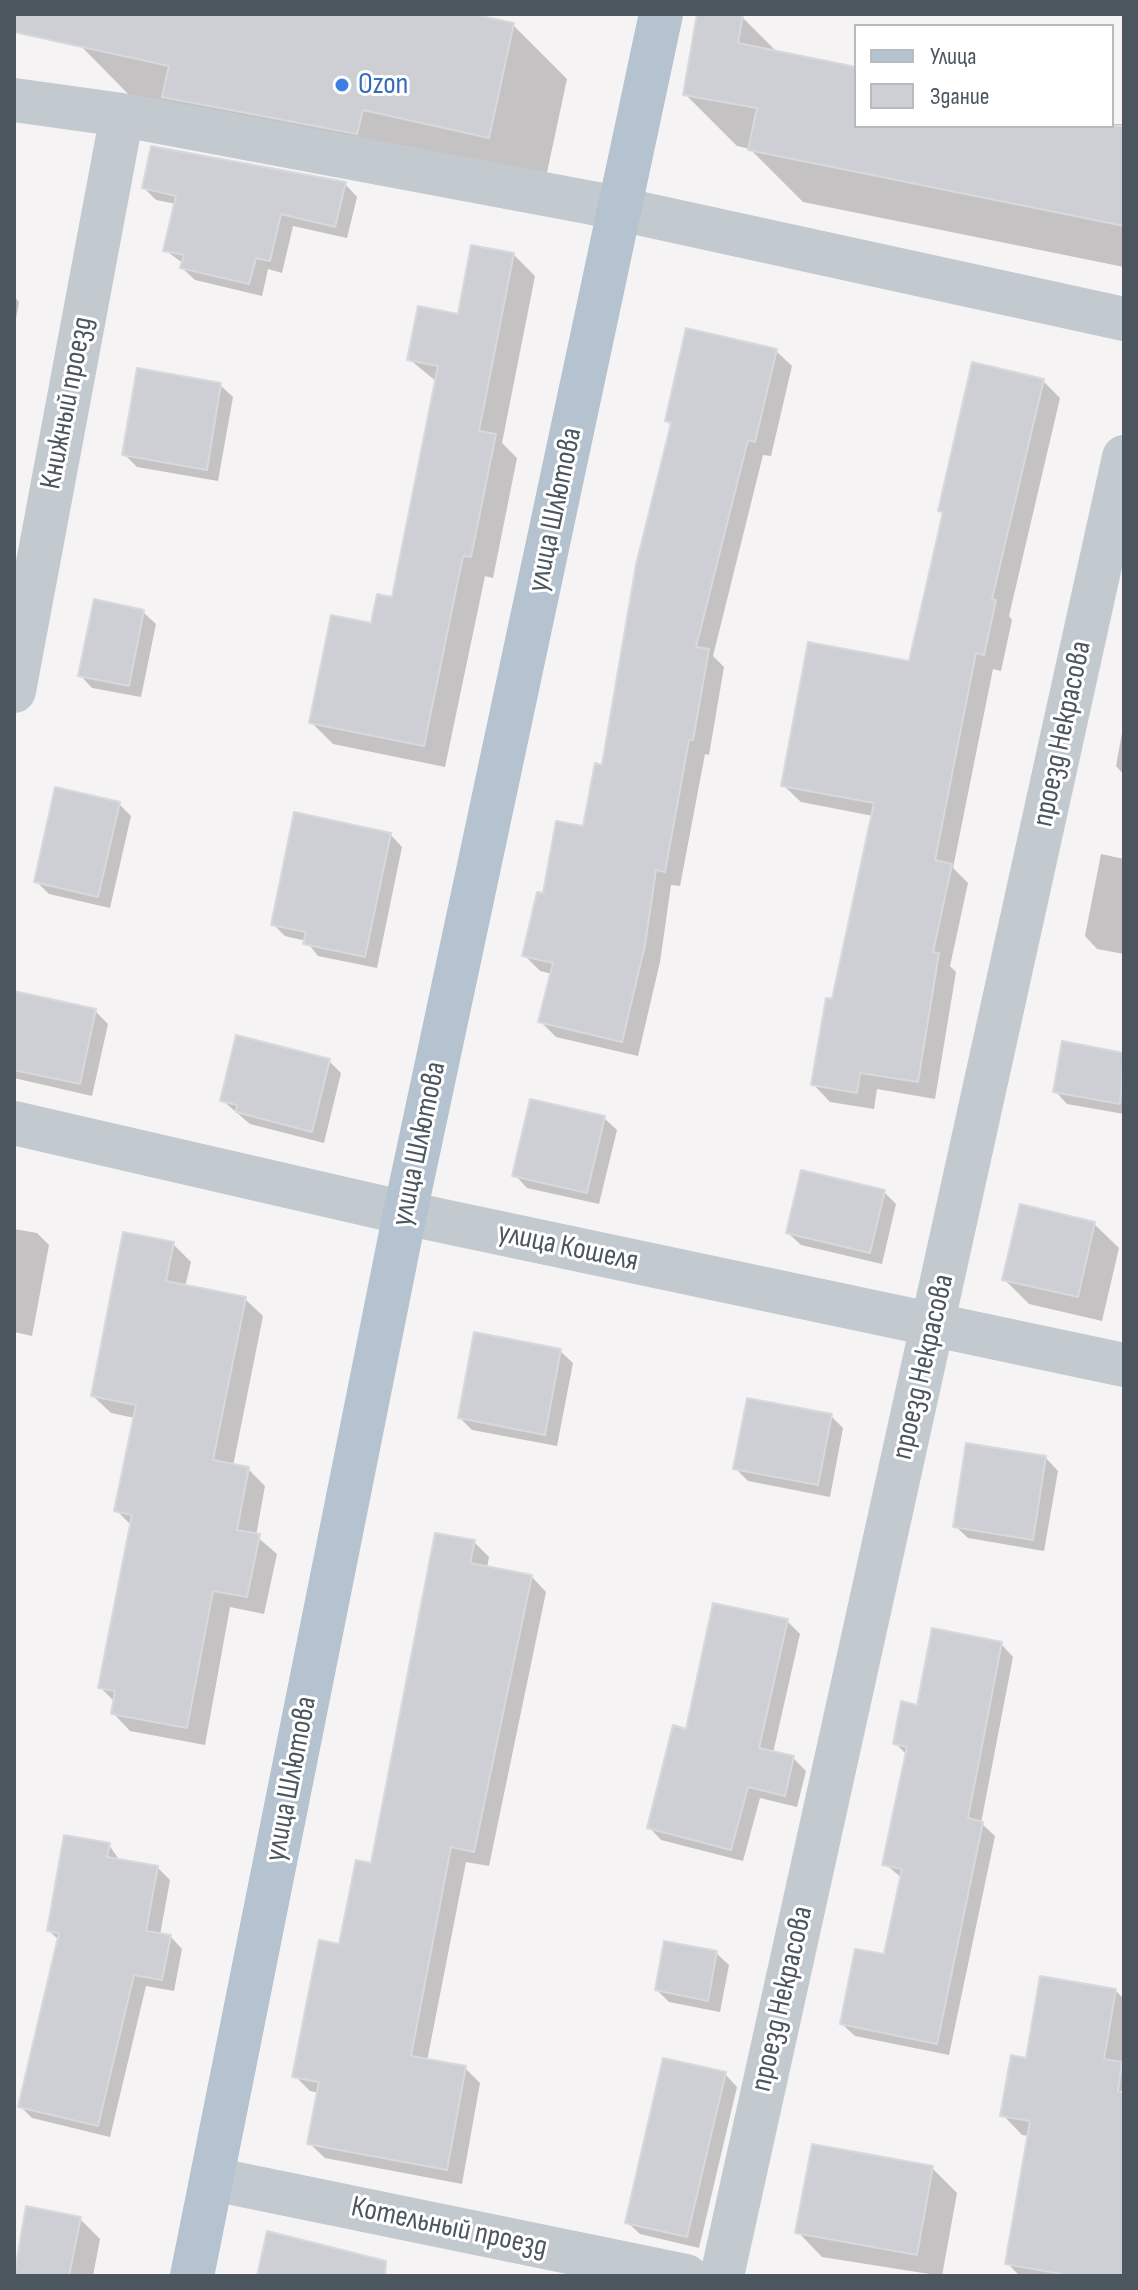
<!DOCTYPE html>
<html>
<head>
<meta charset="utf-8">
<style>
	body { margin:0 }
	#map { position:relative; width:1138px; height:2290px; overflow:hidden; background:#f5f3f3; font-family:"Sofia Sans Condensed",sans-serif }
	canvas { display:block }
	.frame { position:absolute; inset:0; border:16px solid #4b565f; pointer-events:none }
	.legend { position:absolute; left:854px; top:24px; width:260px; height:104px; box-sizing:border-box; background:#fff; border:2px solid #b7bbbf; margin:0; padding:10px 14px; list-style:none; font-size:24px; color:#4b565f }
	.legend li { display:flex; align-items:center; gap:16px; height:40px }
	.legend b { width:40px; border:2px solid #b7bbbf }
</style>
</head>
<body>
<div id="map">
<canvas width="1138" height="2290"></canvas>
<div class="frame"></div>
<ul class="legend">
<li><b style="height:10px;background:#b5c2cf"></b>Улица</li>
<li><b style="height:22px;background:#cdcfd4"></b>Здание</li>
</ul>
</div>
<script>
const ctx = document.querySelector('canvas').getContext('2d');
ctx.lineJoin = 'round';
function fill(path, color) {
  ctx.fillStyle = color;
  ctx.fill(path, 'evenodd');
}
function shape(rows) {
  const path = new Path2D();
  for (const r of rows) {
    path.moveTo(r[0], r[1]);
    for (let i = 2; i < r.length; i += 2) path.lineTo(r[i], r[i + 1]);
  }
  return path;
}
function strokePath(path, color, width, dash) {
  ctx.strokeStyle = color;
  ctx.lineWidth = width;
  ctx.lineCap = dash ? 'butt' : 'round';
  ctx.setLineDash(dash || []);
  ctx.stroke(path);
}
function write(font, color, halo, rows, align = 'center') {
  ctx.font = font + ' "Sofia Sans Condensed",sans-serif';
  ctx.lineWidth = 6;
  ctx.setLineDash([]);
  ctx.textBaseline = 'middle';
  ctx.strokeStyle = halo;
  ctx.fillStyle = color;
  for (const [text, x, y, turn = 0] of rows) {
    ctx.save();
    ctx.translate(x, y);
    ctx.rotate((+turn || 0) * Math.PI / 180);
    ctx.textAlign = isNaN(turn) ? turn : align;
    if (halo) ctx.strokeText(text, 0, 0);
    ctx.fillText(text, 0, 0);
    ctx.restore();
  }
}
const shadow = shape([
	[87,14,463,14,513,25,567,79,543,191,134,100,80,45],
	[699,14,742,17,778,53,856,69,856,126,1124,124,1124,267,803,202,750,149,737,146,685,94],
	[345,184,357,197,347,238,293,226,282,273,268,269,262,296,195,280,182,268,184,264,165,250,176,204,156,200,144,188],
	[513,254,535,276,502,443,517,458,493,578,485,576,445,767,333,744,311,722,372,626,393,599,437,382,409,359,459,316],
	[14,296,19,302,14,330],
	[776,351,792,366,771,456,763,455,713,656,724,667,709,755,705,754,680,886,671,885,660,962,638,1056,556,1037,540,1021,552,974,540,971,524,955,545,896,585,828,603,767,672,426,667,421],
	[1043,381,1060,398,1009,616,1012,620,1001,671,993,669,953,868,968,883,950,966,956,972,935,1099,877,1089,874,1109,830,1102,813,1084,873,816,801,802,783,785,911,663,945,515,940,510],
	[220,385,233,397,218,481,137,467,124,454],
	[143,612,156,624,141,697,92,688,80,675],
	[1124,722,1124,775,1116,766],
	[119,804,131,816,110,908,49,894,37,882],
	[390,834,402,847,377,968,318,956,306,941,285,936,273,924],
	[1101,854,1124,859,1124,954,1097,949,1085,936],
	[14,993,95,1011,108,1024,92,1096,14,1078],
	[1064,1044,1124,1055,1124,1114,1067,1104,1055,1091],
	[329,1061,341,1073,324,1143,250,1124,222,1100],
	[604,1118,617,1130,599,1204,527,1188,515,1175],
	[884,1192,896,1204,882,1264,801,1245,788,1233],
	[1094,1224,1119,1248,1102,1321,1029,1304,1004,1279],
	[14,1229,37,1233,49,1245,32,1336,14,1332],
	[173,1244,191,1262,185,1287,245,1299,263,1316,233,1466,248,1469,265,1486,256,1536,277,1554,264,1614,230,1607,205,1745,130,1731,113,1713,115,1702,100,1687,132,1526,116,1510,135,1418,111,1413,93,1396],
	[560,1351,573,1363,557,1446,472,1430,460,1418],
	[831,1416,843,1428,830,1497,748,1481,735,1468],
	[1046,1458,1058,1471,1044,1551,968,1538,955,1526],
	[474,1542,489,1557,487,1568,531,1576,546,1592,489,1866,466,1862,427,2061,465,2068,480,2083,462,2184,325,2158,309,2143,319,2093,310,2091,295,2076,372,1865],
	[787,1621,800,1634,773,1753,793,1758,806,1771,797,1807,760,1798,743,1861,661,1840,649,1827,687,1731],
	[1001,1644,1013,1657,981,1823,995,1836,949,2055,855,2036,842,2024,886,1957,902,1878,885,1864,908,1756,895,1743,919,1707],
	[109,1845,120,1861,157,1867,170,1880,160,1935,170,1936,182,1949,174,1991,146,1986,110,2137,32,2118,20,2106,59,1940,49,1931],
	[716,1953,729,1965,720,2012,669,2002,657,1990],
	[1115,1990,1124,1999,1124,2276,1020,2276,1007,2263,1029,2136,1022,2135,1003,2115,1028,2060],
	[725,2074,737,2087,699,2248,640,2234,627,2222],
	[932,2168,957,2193,942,2276,822,2257,798,2232],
	[80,2219,100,2239,93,2276,14,2276]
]);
const building = shape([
	[14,14,472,14,514,23,489,138,363,110,357,134,162,97,169,66,14,32,14,14],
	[697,14,743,14,738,43,856,67,856,126,1124,126,1124,226,748,150,757,108,683,95,697,14],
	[151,146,346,182,335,227,281,214,270,261,256,258,249,284,180,268,184,255,163,251,176,196,142,188,151,146],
	[471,245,514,253,479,431,496,434,471,557,463,556,424,746,309,723,331,615,371,623,377,594,392,597,438,366,407,360,418,306,458,314,471,245],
	[686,328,777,349,755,442,748,440,696,647,709,649,693,740,689,740,665,872,656,870,645,945,622,1042,538,1022,553,963,522,956,537,892,543,893,556,821,583,826,595,763,602,765,636,565,671,423,665,421,686,328],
	[972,362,1044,379,992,599,996,600,984,655,976,653,935,860,952,864,933,952,939,953,918,1082,860,1073,857,1093,811,1085,826,998,832,999,874,803,781,786,808,642,909,661,943,512,938,511,972,362],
	[137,368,221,383,207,470,122,455,137,368],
	[94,599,144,610,129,686,78,676,94,599],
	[55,787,120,802,98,897,34,882,55,787],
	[294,812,391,833,365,957,303,944,306,932,271,925,294,812],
	[14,991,96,1009,80,1084,14,1070,14,991],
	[236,1035,330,1059,312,1132,236,1112,237,1105,220,1101,236,1035],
	[1062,1041,1124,1053,1120,1104,1053,1092,1062,1041],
	[530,1099,605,1116,587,1193,512,1176,530,1099],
	[801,1170,885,1190,870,1253,786,1233,801,1170],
	[1020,1204,1095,1222,1078,1297,1002,1280,1020,1204],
	[123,1232,174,1242,166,1281,246,1297,213,1460,249,1467,237,1530,260,1534,247,1597,213,1591,187,1728,111,1714,115,1691,98,1688,132,1515,114,1511,136,1405,91,1396,123,1232],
	[474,1332,561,1349,545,1435,458,1418,474,1332],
	[747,1398,832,1414,818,1485,733,1469,747,1398],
	[966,1443,1046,1456,1033,1540,953,1527,966,1443],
	[435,1533,475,1540,470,1563,532,1575,474,1852,451,1847,411,2056,466,2066,447,2170,307,2144,319,2082,292,2077,319,1940,339,1944,356,1860,371,1863,435,1533],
	[713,1603,788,1619,759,1748,794,1756,785,1796,748,1787,731,1850,647,1828,673,1725,686,1729,713,1603],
	[932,1628,1002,1642,968,1818,983,1822,937,2044,840,2024,855,1949,884,1954,902,1869,882,1865,907,1747,893,1744,901,1701,917,1705,932,1628],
	[64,1835,110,1843,107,1857,158,1866,146,1931,171,1935,162,1980,134,1975,98,2126,18,2107,59,1933,47,1931,64,1835],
	[664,1941,717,1951,708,2001,655,1990,664,1941],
	[1040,1976,1116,1989,1104,2059,1122,2062,1118,2091,1124,2093,1124,2276,1072,2276,1005,2264,1030,2121,1000,2116,1011,2055,1026,2058,1040,1976],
	[663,2058,726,2072,687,2237,625,2223,663,2058],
	[812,2144,933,2166,917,2255,795,2233,812,2144],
	[26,2206,81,2217,69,2276,14,2276,26,2206],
	[267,2231,386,2261,385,2276,257,2276,267,2231]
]);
const minor = shape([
	[14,100,122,115,592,203,1124,319],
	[14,691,122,115],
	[14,1123,405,1213,1124,1365],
	[213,2179,686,2276],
	[722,2276,1124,457]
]);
const major = shape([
	[192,2276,405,1213,661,14]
]);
const markers = [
	[342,85,8,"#3f7fe0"]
];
const shopNames = [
	["Ozon",358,85]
];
const streetNames = [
	["Книжный проезд",68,403,-79],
	["улица Шлютова",556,510,-78],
	["проезд Некрасова",1063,734,-78],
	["улица Шлютова",420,1144,-78],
	["улица Кошеля",568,1248,12],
	["проезд Некрасова",924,1367,-77],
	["улица Шлютова",292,1779,-79],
	["проезд Некрасова",783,1999,-77],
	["Котельный проезд",449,2228,12]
];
fill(shadow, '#0003');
fill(building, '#cdcfd4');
strokePath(building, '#d7d9dd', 2);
strokePath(minor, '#c2cad0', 44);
strokePath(major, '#b5c2cf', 44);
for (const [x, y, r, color] of markers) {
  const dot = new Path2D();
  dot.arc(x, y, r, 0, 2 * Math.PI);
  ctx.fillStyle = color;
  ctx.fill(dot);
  strokePath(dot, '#fff', 3);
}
write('30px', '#366cbe', '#fff', shopNames, 'left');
write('30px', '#4b565f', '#fff', streetNames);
</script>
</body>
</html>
